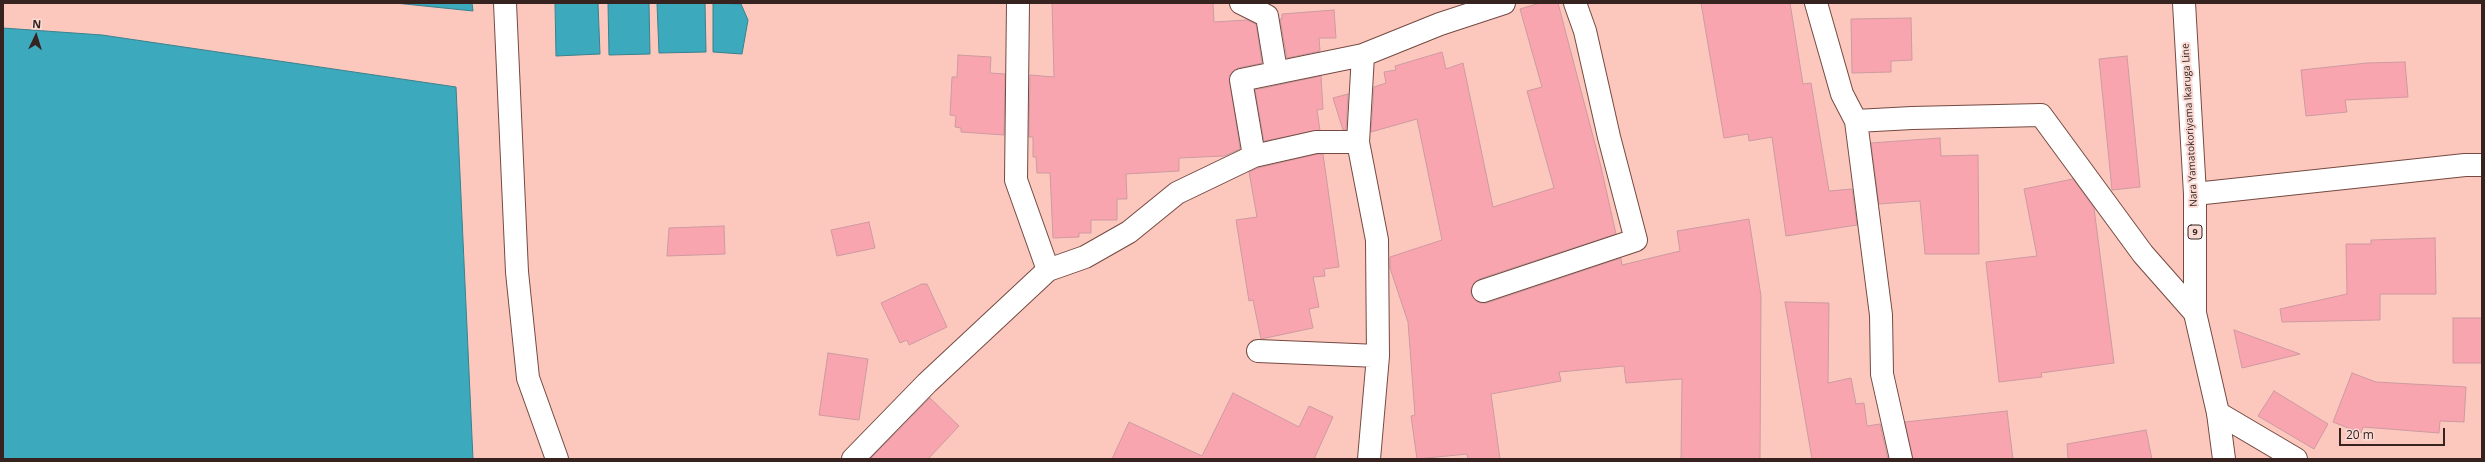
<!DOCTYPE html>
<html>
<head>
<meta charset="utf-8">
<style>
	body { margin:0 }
	#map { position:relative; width:2485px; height:462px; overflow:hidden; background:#fcc8be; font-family:"Open Sans",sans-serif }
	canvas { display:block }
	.frame { position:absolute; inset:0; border:4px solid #36231f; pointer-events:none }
	.north { position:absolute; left:16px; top:16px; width:40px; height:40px; -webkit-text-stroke:3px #fbdbd5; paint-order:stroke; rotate:4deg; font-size:11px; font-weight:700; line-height:16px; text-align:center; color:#36231f }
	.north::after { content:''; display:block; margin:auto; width:14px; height:18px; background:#36231f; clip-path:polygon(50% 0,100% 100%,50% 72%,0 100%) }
	.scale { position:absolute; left:2339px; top:428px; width:106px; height:18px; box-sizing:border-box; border:2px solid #36231f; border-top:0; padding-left:5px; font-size:12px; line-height:14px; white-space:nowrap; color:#36231f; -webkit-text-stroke:3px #fbdbd5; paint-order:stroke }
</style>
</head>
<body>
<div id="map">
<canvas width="2485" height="462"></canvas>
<div class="frame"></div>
<div class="north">N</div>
<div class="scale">20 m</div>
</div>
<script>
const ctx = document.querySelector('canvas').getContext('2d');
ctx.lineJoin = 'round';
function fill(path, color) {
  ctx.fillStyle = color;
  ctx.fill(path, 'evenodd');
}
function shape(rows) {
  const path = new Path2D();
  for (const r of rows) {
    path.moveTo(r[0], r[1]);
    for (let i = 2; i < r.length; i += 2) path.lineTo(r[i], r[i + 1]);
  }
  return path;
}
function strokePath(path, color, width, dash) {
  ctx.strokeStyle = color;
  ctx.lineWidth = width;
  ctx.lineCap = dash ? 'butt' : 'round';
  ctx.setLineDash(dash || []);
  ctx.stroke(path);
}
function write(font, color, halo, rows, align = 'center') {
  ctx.font = font + ' "Open Sans",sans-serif';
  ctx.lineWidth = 4;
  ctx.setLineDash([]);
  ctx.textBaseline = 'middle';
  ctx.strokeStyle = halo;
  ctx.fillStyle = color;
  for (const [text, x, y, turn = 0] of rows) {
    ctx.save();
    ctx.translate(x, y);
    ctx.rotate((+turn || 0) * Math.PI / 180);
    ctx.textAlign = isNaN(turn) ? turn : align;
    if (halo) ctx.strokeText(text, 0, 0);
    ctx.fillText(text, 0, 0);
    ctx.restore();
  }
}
const water = shape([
	[395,3,472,3,473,11,395,3],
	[555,3,598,3,600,54,556,56,555,3],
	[608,3,649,3,650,54,609,55,608,3],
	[657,3,705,3,706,52,659,53,657,3],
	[713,3,741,4,748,20,742,54,713,52,713,3],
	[3,28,102,35,456,87,473,459,3,459,3,28]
]);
const building = shape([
	[1052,3,1213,3,1214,22,1247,20,1256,24,1262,63,1238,68,1229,76,1240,149,1224,156,1179,158,1179,171,1126,174,1127,199,1117,199,1117,220,1091,220,1091,233,1079,233,1079,237,1053,238,1050,173,1037,173,1036,157,1033,157,1033,137,1029,137,1030,75,1054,77,1052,3],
	[1540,3,1558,3,1601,167,1616,234,1479,279,1471,288,1471,295,1480,303,1487,303,1621,258,1622,265,1680,251,1677,231,1749,219,1761,296,1760,459,1681,459,1682,379,1626,383,1624,366,1559,372,1561,381,1491,394,1500,459,1468,459,1467,454,1417,459,1411,416,1415,415,1408,322,1390,268,1390,257,1442,240,1417,119,1371,132,1374,87,1386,83,1384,72,1396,70,1395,66,1442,52,1446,69,1463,63,1493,207,1554,188,1527,91,1542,87,1520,9,1540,3],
	[1701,3,1790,3,1803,84,1811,83,1829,191,1852,189,1857,225,1786,236,1772,137,1749,141,1748,134,1724,138,1701,3],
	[1334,10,1336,38,1319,38,1320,51,1287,58,1280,19,1282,19,1282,14,1334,10],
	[1911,18,1912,60,1891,61,1891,72,1852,73,1851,19,1911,18],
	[958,55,991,57,990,73,1005,74,1004,135,961,132,961,128,955,127,956,116,950,115,952,77,957,77,958,55],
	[2127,56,2140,187,2112,190,2099,59,2127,56],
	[2405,62,2408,97,2345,100,2347,112,2306,116,2301,70,2367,63,2405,62],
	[1321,76,1323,109,1317,110,1320,130,1264,141,1255,90,1321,76],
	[1348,94,1346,130,1343,130,1333,98,1348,94],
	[1940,138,1941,156,1978,155,1979,254,1925,254,1920,201,1879,204,1871,143,1940,138],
	[1317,154,1323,154,1339,267,1324,269,1325,276,1313,277,1319,307,1309,309,1313,328,1261,339,1253,300,1249,301,1236,220,1257,217,1249,172,1258,168,1317,154],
	[2073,179,2094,208,2114,363,2041,373,2042,377,1999,382,1986,262,2037,256,2024,189,2073,179],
	[869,222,875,248,837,256,831,230,869,222],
	[724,226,725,254,667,256,669,228,724,226],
	[2435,238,2436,294,2380,294,2380,320,2282,322,2280,309,2347,294,2346,244,2371,244,2371,240,2435,238],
	[922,284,927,284,947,327,909,345,907,340,900,343,881,303,922,284],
	[1785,302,1829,303,1828,383,1851,378,1856,404,1864,403,1867,426,1880,424,1888,459,1812,459,1785,302],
	[2453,318,2482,318,2482,363,2453,363,2453,318],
	[2234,330,2300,354,2242,368,2234,330],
	[828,353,868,359,859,420,819,415,828,353],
	[2352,373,2376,382,2466,387,2464,422,2440,421,2439,433,2363,427,2361,433,2333,422,2352,373],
	[2274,391,2328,424,2314,449,2258,416,2274,391],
	[1233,393,1299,427,1309,406,1333,417,1314,459,1112,459,1129,422,1202,456,1233,393],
	[930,398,959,426,928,459,870,459,930,398],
	[2007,411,2013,459,1913,459,1905,422,2007,411],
	[2146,430,2152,459,2068,459,2067,444,2146,430]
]);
const minor = shape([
	[505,3,517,272,528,378,557,459],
	[1018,3,1016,180,1048,270],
	[1241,3,1267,16,1276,71],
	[1816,3,1842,94,1856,121,1912,118,2041,115,2143,254,2195,313],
	[1856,121,1881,315,1882,374,1901,459],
	[1254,156,1241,80,1363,55],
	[2195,194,2465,165,2482,165],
	[1483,291,1636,240,1609,137,1585,31,1575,3],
	[1258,351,1378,356],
	[2218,413,2296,459],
	[853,459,927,383,1048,270,1085,257,1129,232,1177,193,1254,156,1316,142,1358,142],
	[1369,459,1378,356,1377,240,1358,142,1363,55,1440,24,1504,3]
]);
const major = shape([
	[2184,3,2195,194,2195,313,2218,413,2224,459]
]);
const shields = [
	[2195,232,14]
];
const shieldNames = [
	["9",2195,232]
];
const streetNames = [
	["Nara Yamatokoriyama Ikaruga Line",2190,125,-93]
];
fill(water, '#3ca9bc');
strokePath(water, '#3a818d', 1);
fill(building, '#f9a5b0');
strokePath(building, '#cd9aa0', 1);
strokePath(minor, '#754a42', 24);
strokePath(major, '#754a42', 24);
strokePath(minor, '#fff', 22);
strokePath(major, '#fff', 22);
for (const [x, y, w] of shields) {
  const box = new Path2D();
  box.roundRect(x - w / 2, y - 7, w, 14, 3);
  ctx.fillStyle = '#fbdbd5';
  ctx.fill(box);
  strokePath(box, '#36231f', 1);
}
write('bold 9px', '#36231f', null, shieldNames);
write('10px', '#36231f', '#fbdbd5', streetNames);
</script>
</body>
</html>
